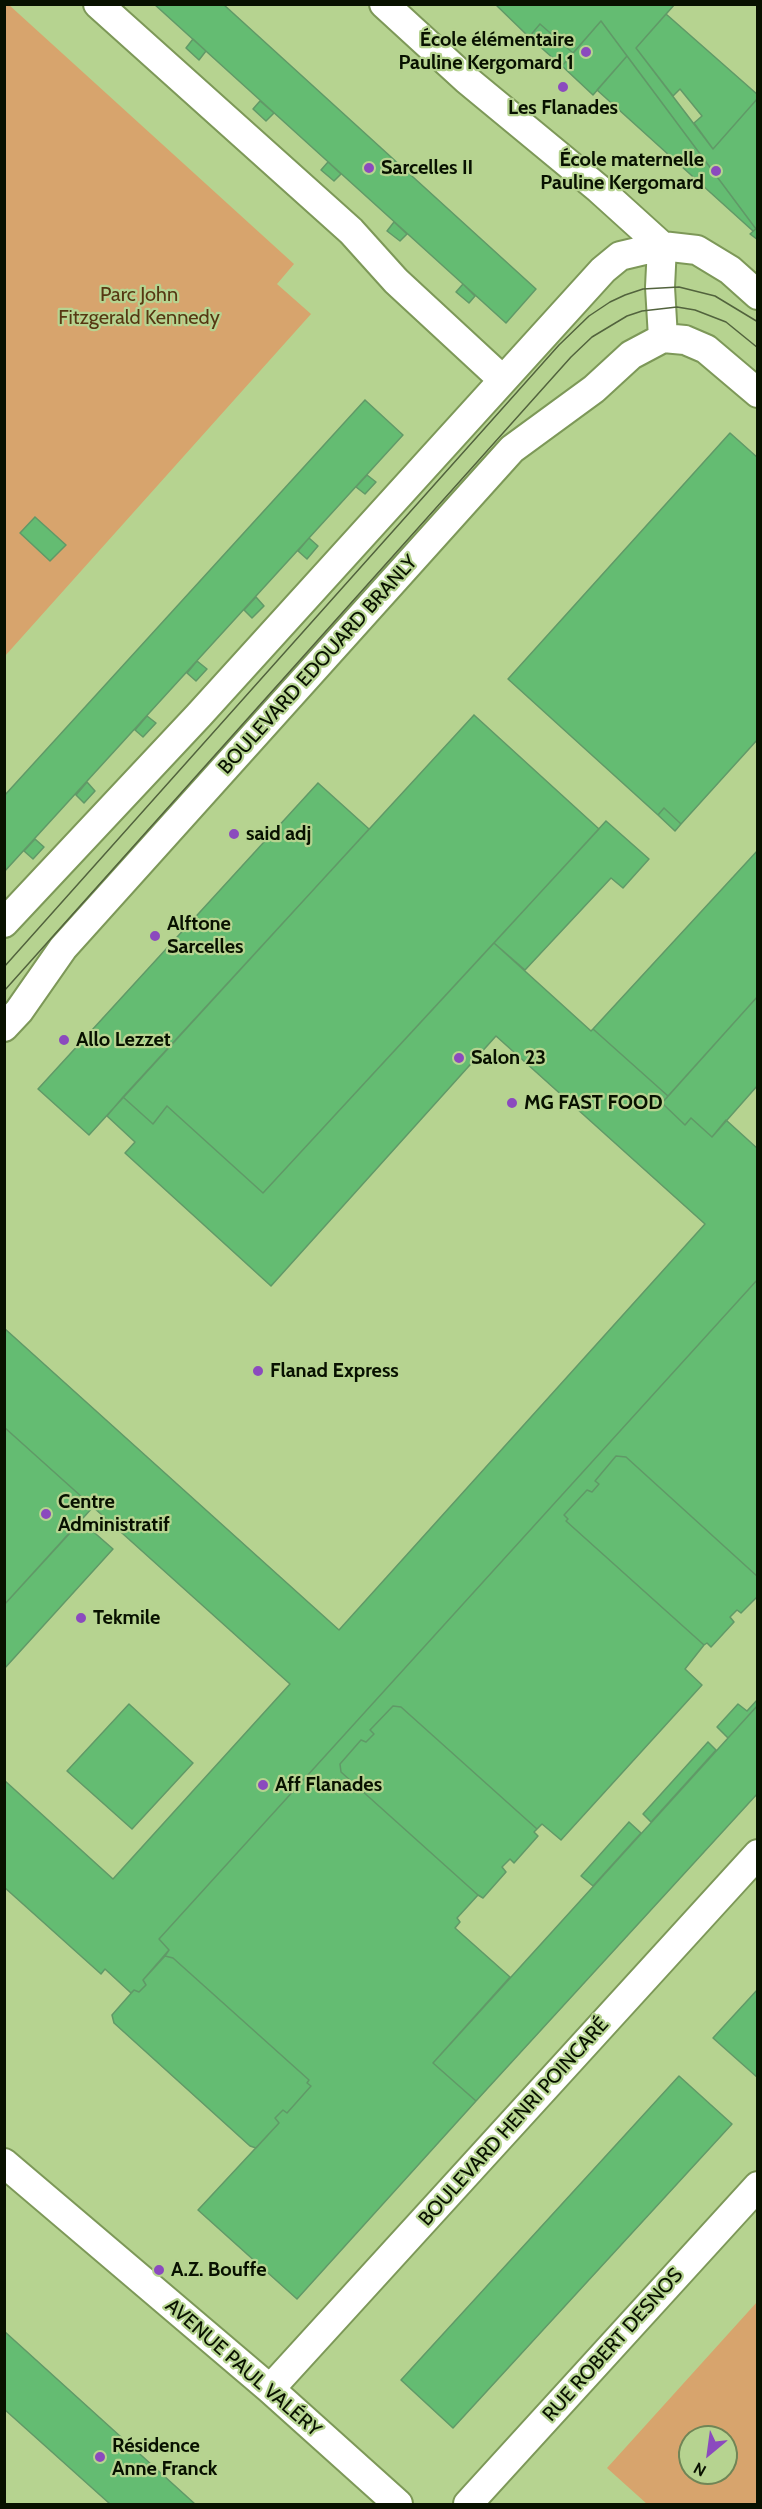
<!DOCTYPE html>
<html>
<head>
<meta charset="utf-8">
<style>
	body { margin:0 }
	#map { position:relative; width:762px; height:2509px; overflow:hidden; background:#b6d390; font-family:Cabin,sans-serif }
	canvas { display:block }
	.frame { position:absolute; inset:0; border:6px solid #081100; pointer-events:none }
	.north { position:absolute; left:678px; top:2425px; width:60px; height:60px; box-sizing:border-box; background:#b6d390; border:2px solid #708556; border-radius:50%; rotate:209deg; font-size:16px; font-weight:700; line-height:24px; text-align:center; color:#081100 }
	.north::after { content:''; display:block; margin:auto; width:21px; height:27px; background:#8b4abe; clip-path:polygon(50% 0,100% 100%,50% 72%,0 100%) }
</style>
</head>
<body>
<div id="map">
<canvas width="762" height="2509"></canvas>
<div class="frame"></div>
<div class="north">N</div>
</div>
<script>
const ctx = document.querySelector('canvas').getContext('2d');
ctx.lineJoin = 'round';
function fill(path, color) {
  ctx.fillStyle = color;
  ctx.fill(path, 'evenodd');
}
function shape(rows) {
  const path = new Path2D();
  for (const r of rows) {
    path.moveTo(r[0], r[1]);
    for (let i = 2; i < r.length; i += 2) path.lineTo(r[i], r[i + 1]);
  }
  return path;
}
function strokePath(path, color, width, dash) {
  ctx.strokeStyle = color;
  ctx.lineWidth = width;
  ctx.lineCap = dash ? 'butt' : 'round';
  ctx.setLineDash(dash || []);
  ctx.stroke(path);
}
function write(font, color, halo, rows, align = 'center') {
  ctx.font = font + ' Cabin,sans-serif';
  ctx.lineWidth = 4.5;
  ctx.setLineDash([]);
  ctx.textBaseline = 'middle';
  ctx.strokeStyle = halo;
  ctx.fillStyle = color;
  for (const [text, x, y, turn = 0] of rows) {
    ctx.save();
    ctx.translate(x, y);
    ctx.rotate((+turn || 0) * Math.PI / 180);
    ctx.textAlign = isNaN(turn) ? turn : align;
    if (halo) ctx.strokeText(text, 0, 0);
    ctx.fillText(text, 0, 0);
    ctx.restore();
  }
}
const green = shape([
	[8,4,294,264,277,284,311,314,5,656,4,5],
	[757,2302,757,2504,647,2504,607,2468],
	[690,2437,726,2437,726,2473,690,2473]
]);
const building = shape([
	[154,4,223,4,536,289,506,323,154,4],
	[495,4,675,4,636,48,713,149,758,98,758,227,756,229,601,21,573,53,540,24,529,37,495,4],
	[666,14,758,95,758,98,713,149,694,123,702,116,680,89,673,96,636,48,666,14],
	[601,21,627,56,593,95,562,66,601,21],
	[540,24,573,53,562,66,529,37,540,24],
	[193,39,206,51,199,60,186,48,193,39],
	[627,56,756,229,753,231,597,90,627,56],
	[260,101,274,113,266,121,253,109,260,101],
	[328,162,341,174,334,181,321,170,328,162],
	[394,222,407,234,400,241,387,231,394,222],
	[758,227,758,240,750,234,758,227],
	[463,284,475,296,469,303,456,292,463,284],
	[365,400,403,435,4,872,4,796,365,400],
	[730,433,758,458,758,739,681,824,664,808,658,815,508,679,730,433],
	[367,475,376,482,365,494,356,487,367,475],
	[35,517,66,545,50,561,20,533,35,517],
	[309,538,318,546,307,559,298,551,309,538],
	[256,597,264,606,252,618,244,610,256,597],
	[197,661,207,669,196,681,187,673,197,661],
	[474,715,599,829,263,1193,167,1106,153,1124,123,1097,474,715],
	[147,716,156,723,143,737,135,730,147,716],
	[87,782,95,791,84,803,76,795,87,782],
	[318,783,369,829,89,1135,38,1089,318,783],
	[664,808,681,824,675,831,658,815,664,808],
	[606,821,649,859,623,888,611,878,525,970,494,943,606,821],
	[35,839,44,847,33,859,24,851,35,839],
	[758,850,758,996,668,1096,593,1029,758,850],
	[494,943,591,1031,593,1029,668,1096,662,1103,685,1125,691,1118,712,1137,726,1120,758,1149,758,1279,159,1939,169,1950,143,1980,146,1985,139,1992,134,1990,131,1993,105,1969,101,1974,4,1887,4,1780,113,1879,290,1684,4,1427,4,1328,339,1630,705,1224,496,1036,271,1286,125,1153,135,1142,107,1116,123,1097,153,1124,167,1106,263,1193,494,943],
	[758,996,758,1085,712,1137,691,1118,685,1125,662,1103,758,996],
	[758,1279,758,1577,626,1457,616,1456,595,1481,599,1484,592,1492,587,1490,564,1515,568,1519,566,1521,704,1645,685,1669,702,1685,561,1840,542,1824,537,1829,401,1707,393,1706,370,1730,374,1734,366,1742,361,1740,340,1764,341,1772,478,1895,457,1918,460,1922,455,1928,510,1977,433,2063,476,2101,297,2299,198,2210,279,2123,275,2118,283,2110,287,2113,311,2086,307,2083,309,2080,173,1958,165,1956,169,1950,159,1939,758,1279],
	[4,1427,93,1507,4,1605,4,1427],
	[616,1456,626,1457,758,1577,758,1596,741,1613,737,1610,730,1617,734,1622,711,1647,707,1643,704,1645,566,1521,568,1519,564,1515,587,1490,592,1492,599,1484,595,1481,616,1456],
	[81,1521,113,1549,4,1669,4,1605,81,1521],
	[758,1699,758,1705,728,1738,717,1727,738,1704,747,1711,758,1699],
	[129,1704,193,1763,132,1829,67,1771,129,1704],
	[758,1705,758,1793,476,2101,433,2063,758,1705],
	[393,1706,401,1707,537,1829,534,1832,538,1836,514,1863,510,1859,502,1867,506,1872,483,1898,478,1895,341,1772,340,1764,361,1740,366,1742,374,1734,370,1730,393,1706],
	[708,1742,716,1750,651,1822,643,1814,708,1742],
	[629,1822,641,1833,593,1886,581,1876,629,1822],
	[165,1956,173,1958,309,2080,307,2083,311,2086,287,2113,283,2110,275,2118,279,2123,256,2148,250,2146,114,2023,112,2015,134,1990,139,1992,146,1985,143,1980,165,1956],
	[758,1989,758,2078,713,2038,758,1989],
	[679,2076,732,2124,453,2428,401,2380,679,2076],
	[4,2331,195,2504,110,2504,4,2409,4,2331]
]);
const minor = shape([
	[98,4,351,231,396,281,503,380],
	[384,4,467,80,599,189,662,246,660,287,663,338],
	[663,338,685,340,706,349,758,393],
	[4,923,199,715,603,270,620,256,662,246,697,250,730,270,758,295],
	[4,1027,19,1011,63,948,512,449,594,389,631,355,663,338],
	[4,2163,270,2389,398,2504],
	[270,2389,758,1854],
	[468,2504,758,2186]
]);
const tram = shape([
	[4,967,559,345,589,316,610,302,625,295,643,289,679,287,715,296,758,322],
	[4,991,571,357,592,337,627,316,642,311,677,307,695,310,726,322,758,348]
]);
const markers = [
	[586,52,6,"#8b4abe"],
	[563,87,6,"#8b4abe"],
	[369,168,6,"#8b4abe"],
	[716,171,6,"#8b4abe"],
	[234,834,6,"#8b4abe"],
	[155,936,6,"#8b4abe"],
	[64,1040,6,"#8b4abe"],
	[459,1058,6,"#8b4abe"],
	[512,1103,6,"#8b4abe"],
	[258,1371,6,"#8b4abe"],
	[46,1514,6,"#8b4abe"],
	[81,1618,6,"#8b4abe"],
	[263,1785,6,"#8b4abe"],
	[159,2270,6,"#8b4abe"],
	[100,2457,6,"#8b4abe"]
];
const poiNames = [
	["École élémentaire",574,40,"right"],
	["Pauline Kergomard 1",574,63,"right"],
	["Les Flanades",563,108,"center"],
	["École maternelle",704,160,"right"],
	["Pauline Kergomard",704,183,"right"],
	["Sarcelles II",381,168],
	["said adj",246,834],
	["Alftone",167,924],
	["Sarcelles",167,947],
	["Allo Lezzet",76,1040],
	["Salon 23",471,1058],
	["MG FAST FOOD",524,1103],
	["Flanad Express",270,1371],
	["Centre",58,1502],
	["Administratif",58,1525],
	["Tekmile",93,1618],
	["Aff Flanades",275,1785],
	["A.Z. Bouffe",171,2270],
	["Résidence",112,2446],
	["Anne Franck",112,2469]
];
const parkNames = [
	["Parc John",139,295],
	["Fitzgerald Kennedy",139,318]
];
const streetNames = [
	["BOULEVARD EDOUARD BRANLY",318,665,-48],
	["BOULEVARD HENRI POINCARÉ",514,2122,-48],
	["RUE ROBERT DESNOS",613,2345,-48],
	["AVENUE PAUL VALÉRY",243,2368,41]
];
fill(green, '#d7a46d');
fill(building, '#64bc72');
strokePath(building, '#609967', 1.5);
strokePath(minor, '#7d9858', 32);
strokePath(minor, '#fff', 28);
strokePath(tram, '#52633d', 1.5);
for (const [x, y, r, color] of markers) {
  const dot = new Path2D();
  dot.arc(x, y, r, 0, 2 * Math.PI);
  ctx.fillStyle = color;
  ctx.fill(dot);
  strokePath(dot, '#b6d390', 2);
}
write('bold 20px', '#081100', '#b6d390', poiNames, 'left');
write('20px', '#563712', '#b6d390', parkNames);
write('20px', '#081100', '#b6d390', streetNames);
</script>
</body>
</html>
